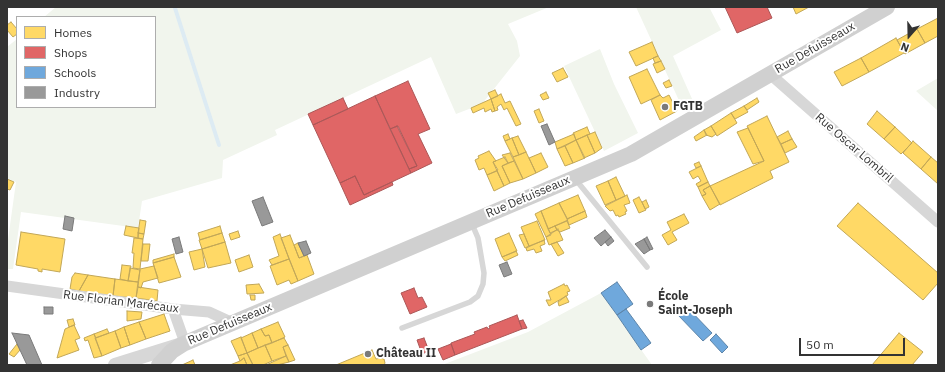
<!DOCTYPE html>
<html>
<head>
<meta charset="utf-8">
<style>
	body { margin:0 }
	#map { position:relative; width:945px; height:372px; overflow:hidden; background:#fff; font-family:"IBM Plex Sans",sans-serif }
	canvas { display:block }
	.frame { position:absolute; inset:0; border:8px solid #333; pointer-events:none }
	.legend { position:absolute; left:16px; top:16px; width:140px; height:92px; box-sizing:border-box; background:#fff; border:1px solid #adadad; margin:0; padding:5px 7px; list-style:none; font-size:12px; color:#333 }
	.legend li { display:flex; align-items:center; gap:8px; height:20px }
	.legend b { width:20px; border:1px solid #adadad }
	.north { position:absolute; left:889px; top:16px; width:40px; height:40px; -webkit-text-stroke:3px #fff; paint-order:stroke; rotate:200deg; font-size:11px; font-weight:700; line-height:16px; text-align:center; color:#333 }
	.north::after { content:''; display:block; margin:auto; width:14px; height:18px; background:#333; clip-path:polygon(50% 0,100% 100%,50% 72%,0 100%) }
	.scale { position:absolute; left:799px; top:338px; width:106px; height:18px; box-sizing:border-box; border:2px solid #333; border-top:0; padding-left:5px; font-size:12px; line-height:14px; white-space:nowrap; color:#333; -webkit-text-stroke:3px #fff; paint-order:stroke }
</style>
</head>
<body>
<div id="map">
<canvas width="945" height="372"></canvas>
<div class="frame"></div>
<ul class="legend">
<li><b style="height:11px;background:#ffd966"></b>Homes</li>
<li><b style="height:11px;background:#e06666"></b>Shops</li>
<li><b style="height:11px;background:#6fa8dc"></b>Schools</li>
<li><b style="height:11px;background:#999"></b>Industry</li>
</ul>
<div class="north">N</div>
<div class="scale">50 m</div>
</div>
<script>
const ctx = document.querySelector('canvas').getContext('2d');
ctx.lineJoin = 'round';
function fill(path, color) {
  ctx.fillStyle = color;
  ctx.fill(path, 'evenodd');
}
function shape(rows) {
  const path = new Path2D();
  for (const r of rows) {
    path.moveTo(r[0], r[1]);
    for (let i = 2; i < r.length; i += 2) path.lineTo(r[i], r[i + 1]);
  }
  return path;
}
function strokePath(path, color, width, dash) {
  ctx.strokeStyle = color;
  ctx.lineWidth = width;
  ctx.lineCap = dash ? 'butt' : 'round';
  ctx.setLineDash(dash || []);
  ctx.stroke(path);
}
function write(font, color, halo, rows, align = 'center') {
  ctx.font = font + ' "IBM Plex Sans",sans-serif';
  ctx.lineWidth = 4;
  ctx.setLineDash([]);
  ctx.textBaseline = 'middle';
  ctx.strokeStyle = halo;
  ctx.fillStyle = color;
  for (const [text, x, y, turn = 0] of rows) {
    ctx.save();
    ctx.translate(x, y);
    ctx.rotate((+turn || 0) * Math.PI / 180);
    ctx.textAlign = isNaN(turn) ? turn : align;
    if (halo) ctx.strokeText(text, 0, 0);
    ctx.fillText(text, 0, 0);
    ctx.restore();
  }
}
const green = shape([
	[56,7,549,7,508,24,517,41,520,56,482,104,456,114,431,57,275,130,277,135,223,160,222,178,142,201,138,228,21,212,13,269,7,269,7,247,16,182,7,180,7,47,17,39,17,107,155,107,155,17,44,17],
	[636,7,709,7,721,30,673,56,693,101,682,107],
	[600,49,614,84,638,133,604,151,564,66],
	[938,78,938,111,916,91],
	[601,293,652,365,442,365,528,332]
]);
const homes = shape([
	[793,7,809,7,796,14,793,7],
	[938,18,938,36,925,43,917,29,938,18],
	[11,22,17,29,17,34,13,37,7,30,7,25,11,22],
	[917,29,925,43,905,54,897,40,917,29],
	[896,38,904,53,869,72,861,58,896,38],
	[652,42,658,56,636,66,629,52,652,42],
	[658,56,661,61,655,63,653,58,658,56],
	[861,58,869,72,842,86,834,72,861,58],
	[661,61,665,69,657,73,653,64,661,61],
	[563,68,568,77,557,82,552,73,563,68],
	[647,69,660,95,641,104,629,77,647,69],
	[669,80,672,86,666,88,663,83,669,80],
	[495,90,498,96,491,99,488,93,495,90],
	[546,92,549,98,543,100,540,95,546,92],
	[501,94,505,103,510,101,521,124,516,126,507,108,504,110,501,104,497,107,498,110,495,111,491,99,501,94],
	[660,95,663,98,669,95,677,111,660,120,651,100,660,95],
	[757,98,759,102,747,110,744,106,757,98],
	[491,99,495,111,492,112,491,109,485,112,484,108,473,113,471,108,491,99],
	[744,106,748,112,735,119,731,113,744,106],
	[539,109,544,121,539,123,534,111,539,109],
	[877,111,895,127,884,139,867,124,877,111],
	[731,113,737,123,717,136,711,126,731,113],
	[767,116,789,162,770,171,773,178,720,205,710,186,764,161,747,126,767,116],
	[711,126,716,134,712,137,706,135,704,130,711,126],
	[587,127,590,134,576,140,573,133,587,127],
	[895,127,912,143,901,154,884,139,895,127],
	[748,128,764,161,753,164,737,132,748,128],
	[704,130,707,135,696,141,694,137,704,130],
	[788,131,792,139,781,144,777,137,788,131],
	[595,132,602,148,595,153,587,135,595,132],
	[508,134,510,139,505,141,503,136,508,134],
	[574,134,576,140,557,149,555,142,574,134],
	[587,135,595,153,584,158,576,140,587,135],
	[518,136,526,152,519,155,512,138,518,136],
	[512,138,519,155,513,157,505,141,512,138],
	[792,139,797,147,785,153,781,144,792,139],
	[576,140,585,158,573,163,565,146,576,140],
	[913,141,931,157,921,169,903,153,913,141],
	[565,146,573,163,565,166,557,149,565,146],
	[489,151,496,161,493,162,498,170,487,175,484,168,479,170,475,160,479,158,478,156,489,151],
	[526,152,536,173,523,179,513,157,526,152],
	[510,153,514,161,508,163,502,155,510,153],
	[541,153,548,167,536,173,529,158,541,153],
	[505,157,508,163,502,166,510,183,504,186,493,162,505,157],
	[931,157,938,163,938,184,921,169,931,157],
	[514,161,523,179,510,183,502,166,514,161],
	[699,162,701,166,696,168,694,164,699,162],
	[701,166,708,182,698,187,696,184,701,181,698,176,693,179,689,172,701,166],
	[497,171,504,186,494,191,487,175,497,171],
	[616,177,625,196,616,200,608,181,616,177],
	[7,179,14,182,10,190,7,189,7,179],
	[608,181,616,200,605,205,596,186,608,181],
	[708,182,710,186,703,190,706,194,702,196,698,187,708,182],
	[710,186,720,204,710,210,702,196,706,194,703,190,710,186],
	[578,195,585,211,567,219,559,203,578,195],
	[627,195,630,203,624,205,627,211,625,212,626,214,619,217,618,215,616,216,613,210,610,211,605,206,627,195],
	[639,197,646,210,639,213,633,200,639,197],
	[646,200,649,207,645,209,642,202,646,200],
	[559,203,568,220,548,229,541,211,559,203],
	[858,203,938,273,938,283,923,300,837,226,858,203],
	[541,211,551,235,546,237,535,214,541,211],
	[585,211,587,217,569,225,567,219,585,211],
	[684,214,689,223,672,232,677,240,668,245,662,235,671,230,667,222,684,214],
	[140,220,146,221,144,234,138,233,140,220],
	[537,221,545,240,529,246,521,227,537,221],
	[567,221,570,228,560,232,557,230,555,226,567,221],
	[126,226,139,228,138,238,124,235,126,226],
	[220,226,222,233,200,240,198,233,220,226],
	[555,226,557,230,550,233,548,229,555,226],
	[558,229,563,240,549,245,546,237,558,229],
	[238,231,240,237,231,240,229,234,238,231],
	[21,232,65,239,60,272,42,269,42,272,38,271,38,269,16,265,21,232],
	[138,233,144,234,143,239,138,238,138,233],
	[222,233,225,242,202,249,199,240,222,233],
	[509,233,517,251,502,257,495,239,509,233],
	[280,234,289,259,272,265,269,260,279,256,273,237,280,234],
	[524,234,529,246,525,248,519,235,524,234],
	[290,235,299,258,307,255,314,274,298,281,281,238,290,235],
	[134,238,143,239,140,269,133,268,134,253,132,253,134,238],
	[544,240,545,244,540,246,542,251,536,253,534,249,527,251,526,248,544,240],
	[225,242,231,263,208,268,202,249,225,242],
	[557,242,564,253,558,256,551,244,557,242],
	[298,243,304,256,299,258,294,245,298,243],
	[143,244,150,244,148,261,141,261,143,244],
	[202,249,205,267,194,270,189,252,202,249],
	[516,251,518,255,505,261,502,257,516,251],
	[174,254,174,257,153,263,153,260,174,254],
	[249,255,253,267,239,272,235,260,249,255],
	[174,257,181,277,159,283,153,263,174,257],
	[289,259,298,281,291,284,289,280,277,285,270,266,289,259],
	[122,265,131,266,128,281,120,279,122,265],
	[154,266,158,278,143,282,141,288,138,287,140,269,154,266],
	[130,268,140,270,138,282,128,281,130,268],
	[75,273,88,275,79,291,70,289,72,277,75,273],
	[88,275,115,279,113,296,79,291,88,275],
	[115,279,138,282,136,298,113,296,115,279],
	[259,284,264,293,247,294,246,285,259,284],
	[564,284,565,286,567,285,570,291,567,292,568,295,549,306,546,300,551,300,548,292,564,284],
	[138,287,158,290,157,301,136,298,138,287],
	[250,295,255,295,255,300,251,300,250,295],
	[566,296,569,302,559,306,558,302,566,296],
	[127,311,142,312,141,319,127,321,127,311],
	[164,314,170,331,146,339,139,322,164,314],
	[73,319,75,325,69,327,67,320,73,319],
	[139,322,146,339,130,345,124,327,139,322],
	[278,322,285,337,272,343,269,335,265,336,261,329,278,322],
	[74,325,80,338,75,340,79,350,57,358,65,329,74,325],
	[124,327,130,345,121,348,115,331,124,327],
	[107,329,109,333,96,338,94,334,107,329],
	[261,329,265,336,269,335,272,343,258,348,252,333,261,329],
	[115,331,121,348,102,356,95,338,115,331],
	[252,333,258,348,247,353,241,338,252,333],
	[899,333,923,352,912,365,872,365,899,333],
	[94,334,102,356,94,358,88,340,85,341,84,338,94,334],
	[241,337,247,353,238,356,231,341,241,337],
	[284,338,288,345,283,347,286,356,272,361,265,345,284,338],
	[17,344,20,350,14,357,9,354,17,344],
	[265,345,272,361,263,365,253,365,247,353,265,345],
	[288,345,295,360,289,362,283,347,288,345],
	[372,350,376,359,380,358,384,359,385,363,384,365,336,365,372,350],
	[247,353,253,365,247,365,244,358,240,361,238,356,247,353],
	[286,356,289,362,277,365,266,365,286,356],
	[244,358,247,365,230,365,240,361,244,358],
	[193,360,195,365,182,365,193,360]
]);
const shops = shape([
	[725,7,767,7,772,18,737,33,725,7],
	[408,81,430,129,418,134,432,163,411,173,409,169,417,166,398,126,390,129,375,96,408,81],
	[375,96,411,173,364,195,355,176,340,183,313,125,375,96],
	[343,98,348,109,313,125,308,114,343,98],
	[397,126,417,166,409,169,390,129,397,126],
	[355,176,364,195,392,182,393,185,350,205,340,183,355,176],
	[414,288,418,298,422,297,427,307,410,314,401,293,414,288],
	[517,315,522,329,455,355,451,343,475,334,474,332,487,327,488,329,490,328,489,326,517,315],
	[523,320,527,328,522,329,519,321,523,320],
	[424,338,429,351,422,354,417,340,424,338],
	[451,344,455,355,443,360,438,349,451,344]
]);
const schools = shape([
	[617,282,633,304,617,315,601,293,617,282],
	[686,306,712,333,703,341,677,314,686,306],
	[626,309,651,343,641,350,617,315,626,309],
	[716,334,728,347,722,353,710,340,716,334]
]);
const industry = shape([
	[547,124,555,142,549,145,541,126,547,124],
	[263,197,273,222,262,226,252,201,263,197],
	[65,216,74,218,72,231,63,229,65,216],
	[605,230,611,237,601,246,594,238,605,230],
	[179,237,183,252,176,254,172,239,179,237],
	[611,237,614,241,608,246,605,242,611,237],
	[647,237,653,249,650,250,644,239,647,237],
	[644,239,650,250,644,254,635,244,644,239],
	[306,241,311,253,304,256,298,243,306,241],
	[507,262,512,274,504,277,499,265,507,262],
	[44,307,53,307,53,314,44,314,44,307],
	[12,333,29,335,42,365,27,365,12,333]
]);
const stream = shape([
	[175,8,219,145]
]);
const service = shape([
	[576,180,647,267],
	[402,328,470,302,478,296,483,284,484,273,478,238,472,224]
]);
const minor = shape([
	[770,74,938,222],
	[7,286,173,309,209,312,233,323],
	[173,309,185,343]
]);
const tertiary = shape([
	[115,365,179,345]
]);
const secondary = shape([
	[159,365,172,351,183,344,631,154,887,7]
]);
const markers = [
	[665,107,4,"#7a7a7a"],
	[650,304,4,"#7a7a7a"],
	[368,354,4,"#7a7a7a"]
];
const streetNames = [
	["Rue Defuisseaux",815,48,-30],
	["Rue Oscar Lombril",854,148,41],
	["Rue Defuisseaux",528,197,-23],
	["Rue Florian Marécaux",121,302,7],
	["Rue Defuisseaux",230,324,-23]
];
const poiNames = [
	["FGTB",673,107],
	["École",658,297],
	["Saint-Joseph",658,311],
	["Château II",376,354]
];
fill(green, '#f1f5ed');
fill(homes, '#ffd966');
strokePath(homes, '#c2a757', 1);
fill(shops, '#e06666');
strokePath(shops, '#ac5757', 1);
fill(schools, '#6fa8dc');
strokePath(schools, '#5d85a9', 1);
fill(industry, '#999');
strokePath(industry, '#7a7a7a', 1);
strokePath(stream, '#ddebf3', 4);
strokePath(service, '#d7d7d7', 5.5);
strokePath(minor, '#d7d7d7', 11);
strokePath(tertiary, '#d7d7d7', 14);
strokePath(secondary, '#d0d0d0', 16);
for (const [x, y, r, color] of markers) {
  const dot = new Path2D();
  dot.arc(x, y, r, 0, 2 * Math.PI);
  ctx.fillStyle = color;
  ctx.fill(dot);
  strokePath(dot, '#fff', 1.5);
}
write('12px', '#333', '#fff', streetNames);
write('bold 12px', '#333', '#fff', poiNames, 'left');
</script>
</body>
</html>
